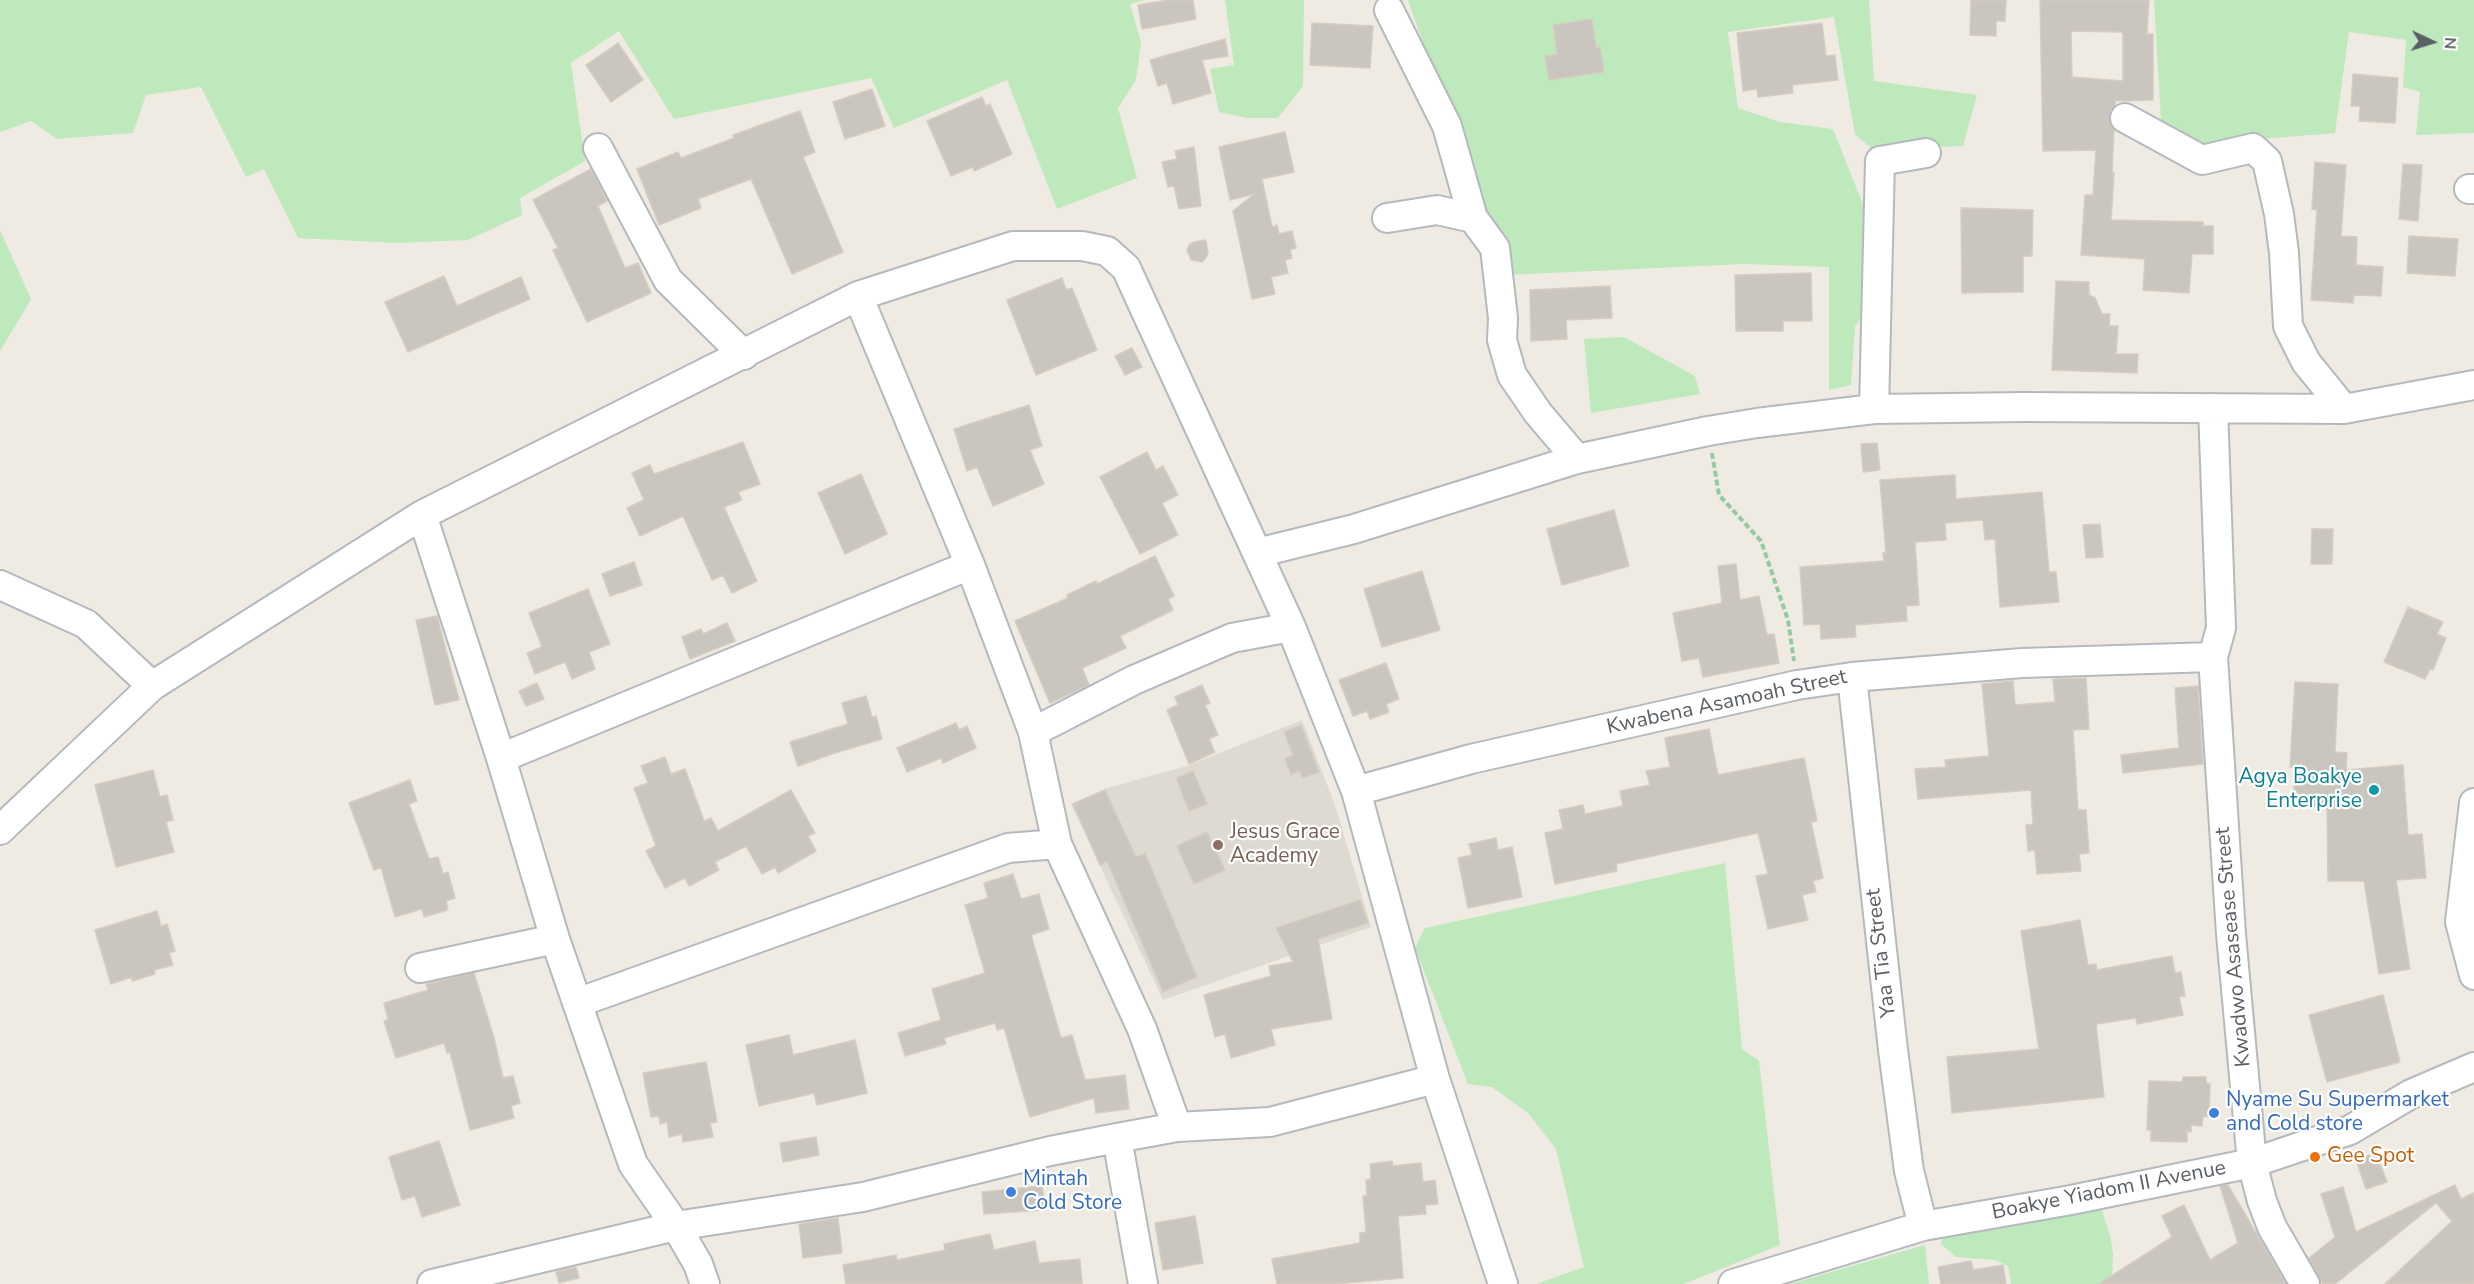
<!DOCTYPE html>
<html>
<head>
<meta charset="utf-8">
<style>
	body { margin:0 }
	#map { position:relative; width:2474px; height:1284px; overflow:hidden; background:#efebe2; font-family:"Nunito Sans",sans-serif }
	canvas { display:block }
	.north { position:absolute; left:2402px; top:12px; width:60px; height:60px; -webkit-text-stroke:4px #fff; paint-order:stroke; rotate:94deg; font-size:16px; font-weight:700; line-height:24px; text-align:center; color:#5a5f64 }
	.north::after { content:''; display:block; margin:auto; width:21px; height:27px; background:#5a5f64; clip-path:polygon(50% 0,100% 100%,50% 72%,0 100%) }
</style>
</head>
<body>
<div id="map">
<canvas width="2474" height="1284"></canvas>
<div class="north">N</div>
</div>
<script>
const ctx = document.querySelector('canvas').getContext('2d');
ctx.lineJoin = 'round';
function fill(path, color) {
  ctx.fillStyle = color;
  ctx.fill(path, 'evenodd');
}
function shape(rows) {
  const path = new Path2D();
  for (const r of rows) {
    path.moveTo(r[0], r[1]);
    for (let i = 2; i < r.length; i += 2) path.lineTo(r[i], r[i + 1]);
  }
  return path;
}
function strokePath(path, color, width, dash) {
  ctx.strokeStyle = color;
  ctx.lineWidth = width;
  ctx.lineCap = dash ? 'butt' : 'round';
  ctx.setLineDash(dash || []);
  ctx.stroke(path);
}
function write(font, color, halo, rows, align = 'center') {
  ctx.font = font + ' "Nunito Sans",sans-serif';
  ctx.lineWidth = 4.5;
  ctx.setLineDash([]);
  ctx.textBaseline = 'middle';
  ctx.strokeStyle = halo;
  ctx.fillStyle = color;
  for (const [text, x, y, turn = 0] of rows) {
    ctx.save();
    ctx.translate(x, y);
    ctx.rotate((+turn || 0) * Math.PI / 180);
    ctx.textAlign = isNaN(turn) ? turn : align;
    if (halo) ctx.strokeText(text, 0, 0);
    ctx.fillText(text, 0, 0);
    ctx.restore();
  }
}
const education = shape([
	[1302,720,1335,805,1371,927,1163,1000,1071,804,1107,788,1187,766]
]);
const green = shape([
	[0,0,1146,0,1130,4,1141,42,1136,80,1118,108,1137,178,1057,209,1007,80,894,128,871,78,674,119,619,31,571,63,585,161,520,198,522,215,468,240,398,243,298,238,264,169,246,177,201,87,146,95,133,133,57,139,31,121,0,132],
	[1225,0,1304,0,1303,86,1278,118,1247,118,1219,112,1210,69,1234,65],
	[1408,0,1869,0,1874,81,1977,95,1963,146,1872,149,1855,134,1834,17,1728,32,1738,108,1780,122,1833,129,1868,217,1870,302,1855,327,1851,385,1829,390,1829,267,1744,264,1507,275,1500,240,1467,172],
	[2154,0,2474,0,2474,133,2416,135,2420,92,2403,87,2406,40,2349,32,2335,133,2199,144,2161,121],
	[0,230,31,299,0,351],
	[1624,337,1695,376,1700,394,1591,413,1584,339],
	[1725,863,1742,1049,1759,1061,1780,1245,1684,1284,1536,1284,1584,1267,1556,1149,1528,1113,1492,1087,1468,1084,1415,948,1425,928],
	[2100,1204,2111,1239,2113,1255,2112,1284,2011,1284,2008,1266,1995,1260,1956,1257,1941,1244,1944,1233],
	[1925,1245,1929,1284,1790,1284]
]);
const building = shape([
	[1168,0,1193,0,1196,19,1142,29,1138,5,1168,0],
	[1971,0,2006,0,2005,21,1996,21,1996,36,1970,35,1971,0],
	[2040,0,2149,0,2147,34,2153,34,2153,100,2115,101,2115,106,2110,111,2109,119,2114,129,2112,173,2114,173,2111,220,2203,222,2203,226,2213,226,2213,254,2192,254,2189,293,2143,290,2145,259,2081,255,2085,195,2093,195,2096,150,2043,151,2040,0],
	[2071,31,2123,32,2123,81,2072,77,2071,31],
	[1592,19,1596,48,1600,47,1604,72,1549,80,1545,56,1557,54,1553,25,1592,19],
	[1312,23,1373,26,1370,68,1310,65,1312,23],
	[1822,23,1826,56,1835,55,1838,80,1792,85,1793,93,1758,97,1757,89,1743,91,1737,33,1822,23],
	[1225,39,1228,56,1202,60,1211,93,1173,104,1167,83,1158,86,1150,60,1225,39],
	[618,43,643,80,611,102,586,65,618,43],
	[2353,74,2398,78,2395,123,2359,121,2360,106,2351,106,2353,74],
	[872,89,885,126,845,139,833,102,872,89],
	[982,97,986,106,990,104,1012,154,974,171,973,167,951,176,927,121,982,97],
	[800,111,815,152,803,157,843,252,792,274,751,179,698,199,701,208,659,225,637,169,678,152,681,158,734,138,733,135,800,111],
	[1285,132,1294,172,1262,179,1272,227,1277,225,1279,234,1292,231,1296,248,1290,250,1292,258,1285,260,1288,273,1271,277,1275,294,1252,299,1233,211,1254,194,1230,200,1219,147,1285,132],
	[1194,147,1201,206,1179,209,1174,186,1168,187,1162,162,1177,159,1175,151,1194,147],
	[2315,162,2346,165,2341,236,2357,237,2356,265,2383,267,2381,296,2354,295,2353,303,2311,300,2317,210,2312,209,2315,162],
	[2403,164,2422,165,2418,221,2399,219,2403,164],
	[591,169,607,201,598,206,625,268,638,263,651,293,587,322,553,250,558,248,533,200,591,169],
	[1961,208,2033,210,2032,256,2023,256,2023,292,1962,293,1961,208],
	[2409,236,2458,239,2455,276,2407,273,2409,236],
	[1206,240,1208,253,1206,258,1202,262,1191,260,1187,250,1189,245,1194,242,1206,240],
	[1811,273,1812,321,1783,321,1783,331,1736,331,1735,275,1811,273],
	[444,276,457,306,521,277,530,299,408,352,385,302,444,276],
	[1062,278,1066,290,1072,288,1097,350,1036,375,1007,300,1062,278],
	[2056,281,2089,282,2089,295,2095,298,2102,314,2110,314,2109,326,2118,326,2116,354,2138,354,2137,373,2052,370,2056,281],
	[1610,286,1612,318,1566,320,1567,339,1531,341,1530,290,1610,286],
	[1132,348,1142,367,1125,375,1115,356,1132,348],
	[1029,405,1042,446,1030,450,1044,484,993,506,977,467,967,471,954,429,1029,405],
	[743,442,760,484,738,492,742,500,724,507,757,581,732,593,723,575,712,580,683,516,640,536,627,508,644,500,632,473,650,465,654,474,743,442],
	[1877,443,1880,470,1863,472,1861,444,1877,443],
	[1147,452,1156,470,1163,466,1178,495,1162,503,1178,535,1140,554,1100,477,1147,452],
	[861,474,887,534,845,554,818,493,861,474],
	[1955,475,1956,499,2042,492,2049,572,2056,572,2059,602,2000,607,1995,539,1985,540,1983,520,1945,523,1946,540,1915,542,1919,605,1906,606,1907,621,1855,625,1856,637,1821,639,1820,624,1804,625,1800,567,1884,561,1883,553,1886,553,1880,480,1955,475],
	[1614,510,1629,566,1562,585,1547,529,1614,510],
	[2100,524,2103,557,2086,558,2083,525,2100,524],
	[2312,529,2333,529,2332,564,2311,564,2312,529],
	[1155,556,1174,596,1168,599,1173,610,1120,636,1126,648,1082,668,1089,685,1050,703,1015,621,1068,598,1067,595,1096,581,1097,584,1155,556],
	[634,562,642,585,610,596,602,574,634,562],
	[1736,564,1740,600,1759,596,1767,635,1774,634,1779,663,1703,677,1699,658,1682,661,1673,613,1722,603,1718,566,1736,564],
	[1422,571,1440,630,1382,647,1364,589,1422,571],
	[588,589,610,644,589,652,595,669,572,679,565,662,535,674,527,653,542,647,529,613,588,589],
	[2408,607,2443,622,2437,634,2446,638,2433,670,2430,669,2425,679,2384,662,2408,607],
	[437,616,459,700,435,705,416,620,437,616],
	[727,623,735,641,690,659,682,637,701,629,703,634,727,623],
	[1386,663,1399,699,1386,704,1389,712,1370,719,1367,711,1353,716,1339,680,1386,663],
	[2086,678,2089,729,2073,730,2078,810,2086,810,2089,853,2079,854,2081,871,2037,874,2035,850,2028,851,2026,825,2033,825,2031,790,1918,799,1915,769,1946,767,1945,760,1989,756,1982,684,2013,681,2015,705,2055,702,2053,679,2086,678],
	[2295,682,2338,684,2335,752,2347,753,2346,770,2403,765,2408,835,2422,834,2426,878,2396,880,2410,969,2379,974,2364,881,2328,881,2327,807,2298,807,2298,792,2294,792,2294,767,2290,767,2295,682],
	[537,683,544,699,526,706,519,691,537,683],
	[1202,685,1210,703,1205,705,1218,735,1209,739,1215,752,1189,764,1167,710,1178,705,1175,697,1202,685],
	[2198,686,2203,764,2123,773,2121,755,2179,748,2175,688,2198,686],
	[866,696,872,717,876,716,882,739,838,752,798,766,790,742,848,724,842,703,866,696],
	[956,723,959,730,967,726,976,748,943,763,941,758,907,772,897,748,956,723],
	[1301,725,1319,772,1302,778,1300,771,1291,775,1285,759,1293,755,1284,732,1301,725],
	[1709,729,1718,775,1804,758,1817,821,1811,822,1823,878,1813,881,1816,892,1802,895,1808,920,1768,929,1756,876,1768,874,1758,833,1616,864,1617,871,1555,884,1545,833,1563,829,1559,810,1583,805,1585,814,1623,806,1620,791,1650,785,1646,771,1670,767,1665,738,1709,729],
	[665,757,671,774,685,769,704,821,711,818,718,831,791,790,815,833,808,836,816,851,778,873,775,867,762,874,746,846,715,862,719,870,689,886,685,878,665,888,646,851,656,846,634,788,648,783,641,766,665,757],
	[153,770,160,797,167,795,173,820,166,822,174,852,116,867,95,785,153,770],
	[1193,771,1207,804,1189,811,1176,778,1193,771],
	[410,780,417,801,409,804,429,859,438,857,443,874,448,872,455,898,446,901,448,910,424,917,422,909,395,917,381,867,374,870,349,803,410,780],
	[1105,790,1136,857,1145,853,1197,977,1163,992,1107,861,1100,865,1073,804,1105,790],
	[1207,832,1225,870,1194,884,1177,846,1207,832],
	[1496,838,1498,850,1512,847,1522,897,1468,908,1458,858,1472,855,1469,844,1496,838],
	[1013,874,1021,899,1039,894,1049,929,1031,935,1061,1038,1072,1035,1085,1080,1125,1075,1129,1109,1096,1113,1094,1098,1030,1117,1004,1028,997,1030,995,1023,944,1038,946,1044,905,1056,898,1033,941,1020,932,989,985,973,965,905,988,898,984,883,1013,874],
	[1360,900,1368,923,1318,939,1332,1019,1271,1029,1275,1045,1231,1058,1225,1034,1215,1037,1204,995,1271,976,1269,966,1293,962,1276,928,1360,900],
	[157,911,161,926,167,924,175,951,169,953,173,965,154,970,155,974,132,981,132,977,111,984,95,930,157,911],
	[2080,920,2088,965,2096,964,2097,970,2172,956,2175,973,2181,972,2185,996,2179,997,2183,1015,2137,1024,2136,1018,2096,1024,2104,1097,1952,1113,1947,1057,2039,1049,2021,931,2080,920],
	[474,973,494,1038,503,1078,513,1076,520,1103,511,1106,514,1118,470,1130,450,1052,447,1053,444,1043,396,1058,384,1021,388,1019,384,1003,428,990,426,984,474,973],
	[2383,995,2400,1062,2327,1082,2309,1015,2383,995],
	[789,1035,793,1055,855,1040,867,1093,817,1105,814,1093,759,1106,746,1045,789,1035],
	[706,1062,717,1122,710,1123,713,1137,683,1142,682,1134,669,1137,667,1122,660,1124,659,1116,651,1117,643,1073,706,1062],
	[2183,1077,2206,1077,2206,1083,2210,1084,2209,1117,2203,1116,2202,1126,2191,1125,2191,1132,2187,1131,2187,1142,2151,1141,2151,1130,2147,1130,2149,1081,2182,1082,2183,1077],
	[816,1137,819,1155,783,1162,780,1143,816,1137],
	[439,1141,460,1205,422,1217,415,1196,402,1200,389,1157,439,1141],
	[2376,1153,2387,1182,2366,1189,2356,1160,2376,1153],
	[1392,1161,1393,1166,1421,1163,1423,1182,1435,1180,1438,1204,1425,1205,1426,1214,1398,1216,1403,1278,1334,1284,1277,1284,1272,1259,1360,1243,1360,1233,1366,1232,1363,1196,1367,1196,1366,1180,1371,1179,1370,1164,1392,1161],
	[2228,1185,2286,1284,2099,1284,2172,1237,2162,1216,2184,1205,2210,1260,2238,1243,2220,1186,2228,1185],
	[2455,1185,2461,1199,2474,1193,2474,1284,2385,1284,2452,1221,2436,1203,2335,1284,2323,1284,2321,1281,2309,1258,2335,1237,2321,1194,2343,1187,2356,1232,2455,1185],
	[1042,1186,1046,1210,984,1214,982,1192,1042,1186],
	[1195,1216,1203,1263,1163,1270,1155,1223,1195,1216],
	[838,1218,842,1253,803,1258,799,1224,838,1218],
	[990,1234,994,1250,1035,1241,1039,1263,1080,1259,1082,1284,846,1284,843,1265,896,1255,897,1260,945,1250,944,1244,990,1234],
	[1971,1261,1973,1270,2003,1265,2006,1284,1941,1284,1938,1267,1971,1261],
	[576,1267,579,1278,559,1283,556,1272,576,1267]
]);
const path = shape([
	[1712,453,1719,495,1761,541,1788,620,1794,661]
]);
const minor = shape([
	[1389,10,1447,126,1473,218],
	[2125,118,2202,160,2253,148,2267,161,2279,214,2284,253,2288,326,2306,362,2344,409],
	[598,148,668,280,744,355],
	[2469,189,2474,189],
	[1387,218,1437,210,1473,218,1495,248,1503,318,1502,340,1512,375,1538,413,1577,459],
	[858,296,970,565,1033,732,1057,844,1142,1029,1177,1127],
	[2213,408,2221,628,2213,657,2231,934,2252,1163,2262,1201,2272,1227,2305,1284],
	[1874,409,1880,161,1926,153],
	[422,515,501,758,555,939,633,1164,676,1226,698,1264,705,1284],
	[1257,553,1354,529,1577,459,1708,431,1757,423,1874,409,2024,407,2344,409,2474,385],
	[0,585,86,624,152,686],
	[1852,677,1893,1050,1909,1171,1923,1226],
	[1033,732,1134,680,1232,638,1291,627],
	[501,758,970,565],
	[1356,791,1471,759,1797,685,1852,677,2022,663,2213,657],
	[2474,803,2460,922,2474,975],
	[0,830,152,686,422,515,858,296,1013,246,1082,246,1107,251,1126,268,1291,627,1356,791,1435,1079,1503,1284],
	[420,968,555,939],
	[577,1003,1008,848,1057,844],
	[1117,1138,1143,1284],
	[432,1284,676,1226,863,1197,1050,1151,1117,1138,1177,1127,1270,1122,1435,1079],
	[1733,1284,1923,1226,2071,1200,2252,1163,2350,1130,2411,1094,2474,1067]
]);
const markers = [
	[2374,790,6,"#0f9aa8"],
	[1218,845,6,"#8d6e63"],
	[2214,1113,6,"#3f7fe0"],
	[2315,1157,6,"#e8710a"],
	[1011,1192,6,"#3f7fe0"]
];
const streetNames = [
	["Kwabena Asamoah Street",1727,703,-12],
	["Kwadwo Asasease Street",2234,947,-95],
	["Yaa Tia Street",1882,953,-97],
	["Boakye Yiadom II Avenue",2109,1191,-11]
];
const cultureNames = [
	["Agya Boakye",2362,778],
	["Enterprise",2362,802]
];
const educationNames = [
	["Jesus Grace",1230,833],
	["Academy",1230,857]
];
const shopNames = [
	["Nyame Su Supermarket",2226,1101],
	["and Cold store",2226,1125],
	["Mintah",1023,1180],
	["Cold Store",1023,1204]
];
const foodNames = [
	["Gee Spot",2327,1157]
];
fill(education, '#dedad1');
fill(green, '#bee9bc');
fill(building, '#cac6bf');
strokePath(building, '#d4cdc0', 1.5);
strokePath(minor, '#b5b9be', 32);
strokePath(path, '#94caa2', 4, [6, 3]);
strokePath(minor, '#fff', 28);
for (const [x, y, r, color] of markers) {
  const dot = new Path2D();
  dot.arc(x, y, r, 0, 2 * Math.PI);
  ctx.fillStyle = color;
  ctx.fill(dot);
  strokePath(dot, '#fff', 2);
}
write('21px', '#5a5f64', '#fff', streetNames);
write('21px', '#0d838f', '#fff', cultureNames, 'right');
write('21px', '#785e54', '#fff', educationNames, 'left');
write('21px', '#366cbe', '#fff', shopNames, 'left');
write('21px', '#c56008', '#fff', foodNames, 'left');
</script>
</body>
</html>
